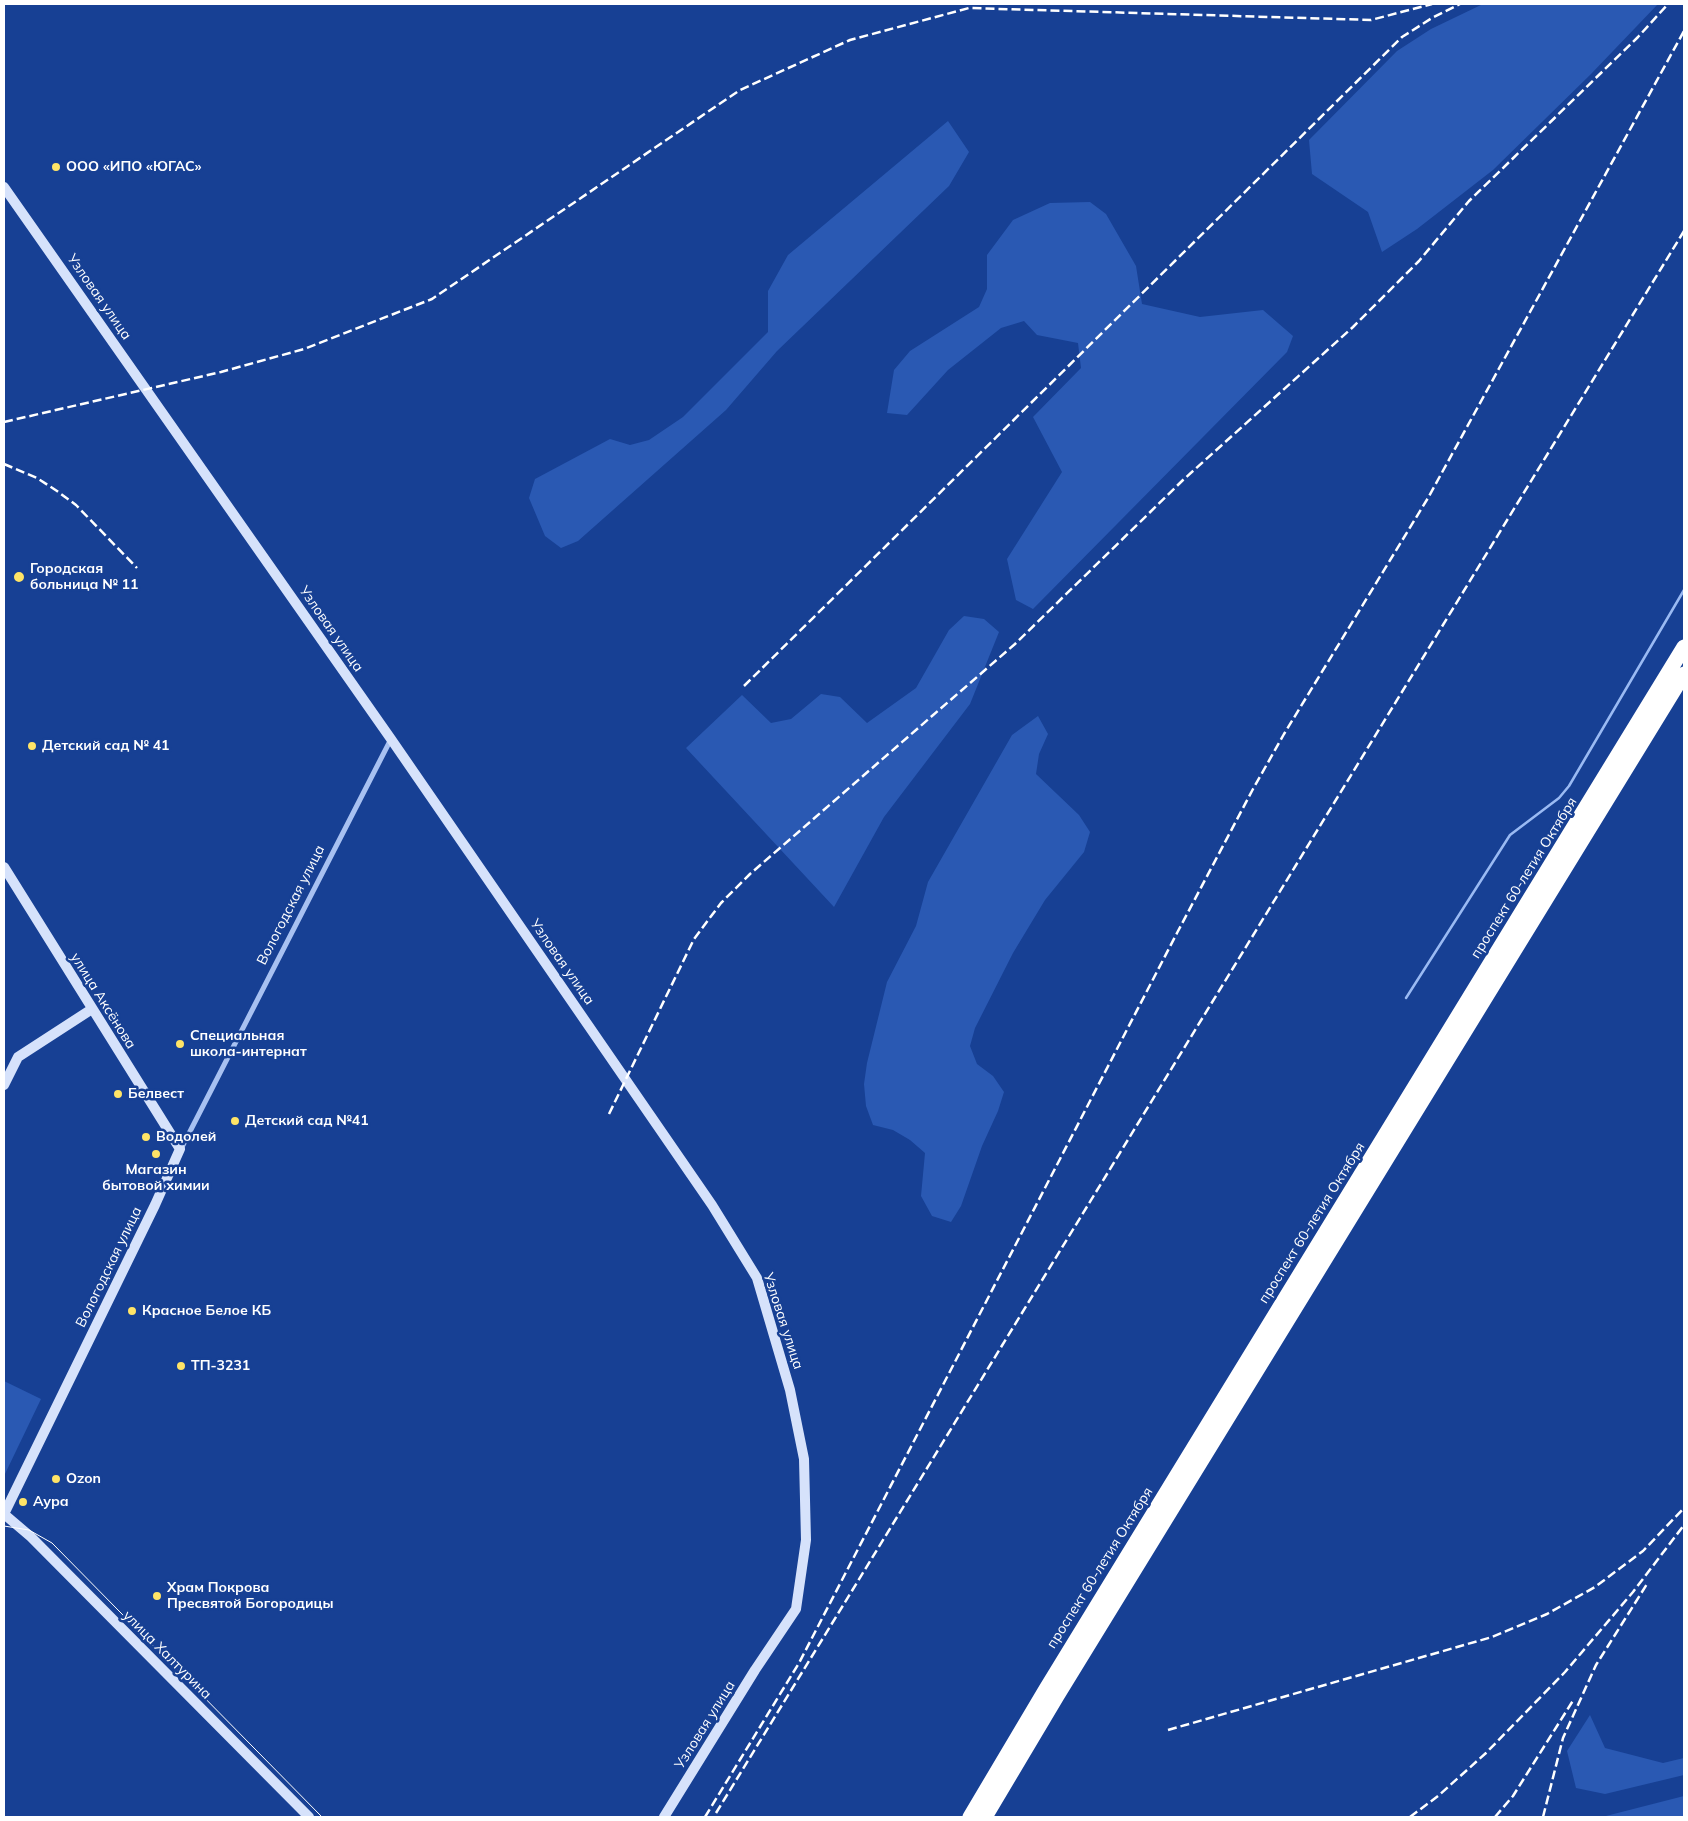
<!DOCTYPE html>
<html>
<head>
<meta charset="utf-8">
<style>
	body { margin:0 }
	#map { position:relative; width:1688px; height:1821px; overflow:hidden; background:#174094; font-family:Mulish,sans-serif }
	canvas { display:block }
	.frame { position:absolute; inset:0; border:5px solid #fff; pointer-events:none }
</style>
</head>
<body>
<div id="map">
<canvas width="1688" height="1821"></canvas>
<div class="frame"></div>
</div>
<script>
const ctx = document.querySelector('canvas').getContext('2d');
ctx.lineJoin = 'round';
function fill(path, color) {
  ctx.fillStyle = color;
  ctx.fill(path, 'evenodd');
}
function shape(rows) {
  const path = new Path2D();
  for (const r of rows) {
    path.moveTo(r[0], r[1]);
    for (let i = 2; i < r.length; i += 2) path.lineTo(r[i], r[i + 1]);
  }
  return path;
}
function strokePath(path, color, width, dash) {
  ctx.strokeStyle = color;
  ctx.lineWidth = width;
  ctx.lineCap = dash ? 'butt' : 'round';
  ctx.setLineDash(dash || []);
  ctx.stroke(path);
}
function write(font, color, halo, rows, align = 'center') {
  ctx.font = font + ' Mulish,sans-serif';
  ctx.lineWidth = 5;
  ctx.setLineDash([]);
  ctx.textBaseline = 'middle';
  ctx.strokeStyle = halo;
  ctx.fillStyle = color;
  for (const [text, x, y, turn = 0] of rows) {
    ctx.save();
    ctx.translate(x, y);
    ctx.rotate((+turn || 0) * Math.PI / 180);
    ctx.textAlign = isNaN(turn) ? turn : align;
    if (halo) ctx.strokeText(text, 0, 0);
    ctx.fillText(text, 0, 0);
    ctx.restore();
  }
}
const green = shape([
	[1483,4,1658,4,1591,74,1493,170,1417,229,1382,252,1368,212,1312,174,1309,140,1397,51,1431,29],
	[948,121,969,152,949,186,777,351,726,410,578,541,561,548,545,536,529,498,535,479,610,439,630,445,649,440,683,417,768,332,768,291,788,255],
	[1090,202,1106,214,1136,266,1142,304,1200,317,1263,310,1293,336,1287,352,1033,609,1016,600,1007,559,1062,472,1033,417,1081,368,1078,343,1037,335,1024,321,1001,328,948,370,907,415,887,413,894,370,910,351,979,307,987,289,987,255,1013,220,1050,203],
	[964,616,984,619,999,632,970,704,884,817,834,907,686,748,742,695,771,723,791,719,821,694,840,697,867,723,916,688,949,630],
	[1038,716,1048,734,1039,754,1036,774,1079,815,1090,832,1084,852,1045,900,1013,953,975,1028,970,1046,977,1064,993,1076,1004,1092,998,1111,982,1146,961,1206,951,1222,932,1216,921,1196,925,1153,910,1140,893,1130,873,1125,866,1106,864,1084,867,1063,887,982,916,926,928,882,1012,735],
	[4,1381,41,1399,4,1476],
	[1590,1715,1605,1748,1663,1763,1684,1758,1684,1775,1605,1794,1576,1788,1567,1751],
	[1684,1796,1684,1817,1602,1817]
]);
const stream = shape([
	[1406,998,1510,835,1559,798,1569,786,1684,590]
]);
const street = shape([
	[181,1149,391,739]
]);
const secondary = shape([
	[4,187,391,739,712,1205,757,1278,790,1390,804,1459,806,1540,796,1609,755,1670,664,1817],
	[4,867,180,1149,155,1205,4,1514],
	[4,1085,18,1057,92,1009],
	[4,1514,31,1537,309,1817]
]);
const highway = shape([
	[970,1817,1046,1689,1684,647],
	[985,1817,1057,1696,1684,674]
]);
const tram = shape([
	[4,1526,29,1530,52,1543,322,1817]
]);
const rail = shape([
	[4,422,221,372,304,349,432,299,740,90,850,40,969,8,1371,20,1432,4],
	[4,464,37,478,57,491,76,505,137,568],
	[744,686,1402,37,1432,18,1460,4],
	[609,1114,694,939,721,903,750,874,1015,644,1183,480,1353,327,1419,261,1469,201,1638,37,1668,4],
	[1168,1730,1492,1637,1547,1614,1595,1587,1643,1551,1684,1508],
	[716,1813,1684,231],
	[705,1817,799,1663,1177,933,1253,789,1284,734,1428,498,1684,31],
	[1410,1817,1438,1796,1486,1753,1565,1672,1633,1592,1684,1525],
	[1495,1817,1513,1796,1574,1699],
	[1543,1817,1563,1738,1596,1665,1647,1584]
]);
const markers = [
	[56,167,5,"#ffe467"],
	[19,577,6,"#ffe467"],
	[32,746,5,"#ffe467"],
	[180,1044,5,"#ffe467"],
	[118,1094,5,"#ffe467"],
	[235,1121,5,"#ffe467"],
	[146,1137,5,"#ffe467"],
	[156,1154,5,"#ffe467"],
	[132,1311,5,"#ffe467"],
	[181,1366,5,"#ffe467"],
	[56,1479,5,"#ffe467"],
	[23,1502,5,"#ffe467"],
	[157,1596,5,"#ffe467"]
];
const poiNames = [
	["ООО «ИПО «ЮГАС»",66,167],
	["Городская",30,569],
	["больница № 11",30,585],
	["Детский сад № 41",42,746],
	["Специальная",190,1036],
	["школа-интернат",190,1052],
	["Белвест",128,1094],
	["Детский сад №41",245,1121],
	["Водолей",156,1137],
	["Магазин",156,1170,"center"],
	["бытовой химии",156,1186,"center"],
	["Красное Белое КБ",142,1311],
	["ТП-3231",191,1366],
	["Ozon",66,1479],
	["Аура",33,1502],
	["Храм Покрова",167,1588],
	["Пресвятой Богородицы",167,1604]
];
const streetNames = [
	["Узловая улица",99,297,55],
	["Узловая улица",331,629,55],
	["проспект 60-летия Октября",1524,878,-58],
	["Вологодская улица",291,905,-63],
	["Узловая улица",562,962,55],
	["улица Аксёнова",103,1001,58],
	["проспект 60-летия Октября",1312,1223,-58],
	["Вологодская улица",109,1267,-64],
	["Узловая улица",783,1321,72],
	["проспект 60-летия Октября",1100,1568,-58],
	["улица Халтурина",167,1655,45],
	["Узловая улица",705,1725,-58]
];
fill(green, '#2a59b3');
strokePath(stream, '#9abaf3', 2.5);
strokePath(street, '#a8c1f1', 5);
strokePath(secondary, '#d6e2fb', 10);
strokePath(highway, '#fff', 15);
strokePath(tram, '#fff', 1);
strokePath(rail, '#fff', 2.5, [9, 4]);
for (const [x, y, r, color] of markers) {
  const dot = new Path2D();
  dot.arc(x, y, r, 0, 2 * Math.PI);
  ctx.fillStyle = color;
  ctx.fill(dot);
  strokePath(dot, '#174094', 2);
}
write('bold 14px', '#fff', '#174094', poiNames, 'left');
write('14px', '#fff', '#174094', streetNames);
</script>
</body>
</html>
